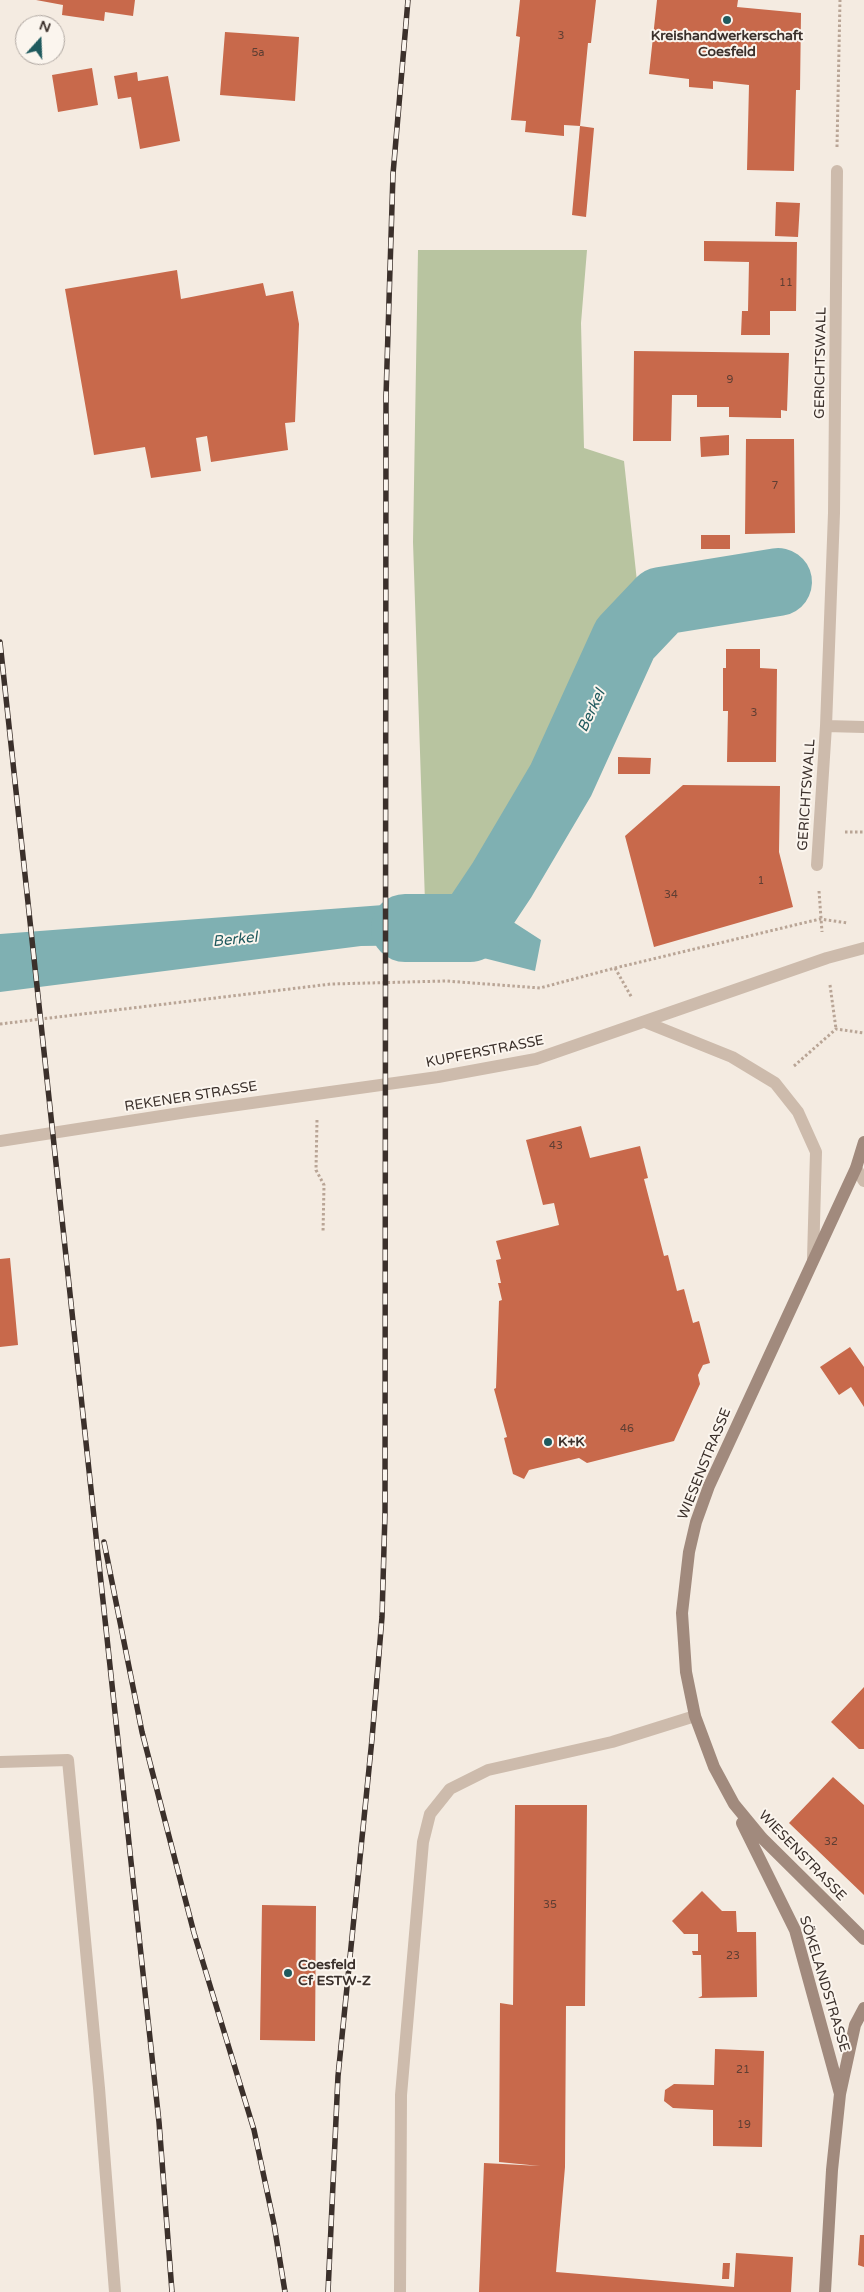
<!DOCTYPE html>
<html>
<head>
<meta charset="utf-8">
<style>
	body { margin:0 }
	#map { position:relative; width:864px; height:2292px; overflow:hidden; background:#f4ebe1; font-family:"Varela Round",sans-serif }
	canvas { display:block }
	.north { position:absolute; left:15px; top:15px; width:50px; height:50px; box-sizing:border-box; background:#fbf5ee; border:1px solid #aea6a0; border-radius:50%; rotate:20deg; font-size:14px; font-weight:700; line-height:20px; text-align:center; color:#3b302b }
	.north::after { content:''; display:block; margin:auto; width:18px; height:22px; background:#1f5a5e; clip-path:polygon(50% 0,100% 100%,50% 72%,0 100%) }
</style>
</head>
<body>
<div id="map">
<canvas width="864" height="2292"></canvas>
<div class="north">N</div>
</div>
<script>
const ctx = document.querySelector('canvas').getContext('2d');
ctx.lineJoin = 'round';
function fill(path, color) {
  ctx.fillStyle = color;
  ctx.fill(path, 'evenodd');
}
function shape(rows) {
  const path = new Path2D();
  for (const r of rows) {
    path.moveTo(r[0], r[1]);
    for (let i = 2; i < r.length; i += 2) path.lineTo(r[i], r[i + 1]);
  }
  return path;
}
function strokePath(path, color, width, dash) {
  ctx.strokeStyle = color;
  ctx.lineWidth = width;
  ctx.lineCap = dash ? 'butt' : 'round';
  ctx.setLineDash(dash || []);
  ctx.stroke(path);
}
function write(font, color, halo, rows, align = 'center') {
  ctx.font = font + ' "Varela Round",sans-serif';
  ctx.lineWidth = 4;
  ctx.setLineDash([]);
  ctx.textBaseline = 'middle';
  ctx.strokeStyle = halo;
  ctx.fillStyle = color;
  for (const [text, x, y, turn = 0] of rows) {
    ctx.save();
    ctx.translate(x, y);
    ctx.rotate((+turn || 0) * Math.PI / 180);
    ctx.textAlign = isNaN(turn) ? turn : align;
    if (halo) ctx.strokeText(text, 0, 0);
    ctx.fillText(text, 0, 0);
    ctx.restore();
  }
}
const green = shape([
	[418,250,587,250,581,323,584,448,624,461,639,600,590,679,546,775,476,898,425,902,413,542]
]);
const water = shape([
	[476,898,541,940,535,971,432,945,361,946,0,992,0,934]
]);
const river = shape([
	[405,928,470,928,502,880,561,780,625,639,661,601,778,582]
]);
const building = shape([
	[36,0,135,0,133,16,105,12,104,21,62,15,63,5],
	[520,0,596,0,591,43,588,43,580,126,594,128,586,217,572,215,580,126,564,125,564,136,525,132,526,121,511,120,520,37,516,36],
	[657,0,738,0,737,7,801,13,800,90,796,90,794,171,747,170,749,85,713,81,713,89,689,87,689,79,649,74],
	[225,32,299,37,295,101,220,95],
	[92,68,98,105,58,112,52,75],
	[137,72,138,81,168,76,180,141,140,149,131,97,118,99,114,76],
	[776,202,800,203,798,237,775,236],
	[704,241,797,242,796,311,770,311,770,335,741,335,742,311,748,311,749,262,704,261],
	[177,270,181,299,263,283,266,296,293,291,299,324,295,422,285,423,288,450,211,462,207,436,196,438,201,471,151,478,145,447,94,455,65,289],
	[634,351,789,353,787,411,781,410,781,418,729,417,729,407,697,407,697,395,672,395,671,441,633,441],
	[729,435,729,455,701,457,700,437],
	[746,439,794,439,795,533,745,534],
	[701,535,730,535,730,549,701,549],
	[726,649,760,649,760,668,777,669,776,762,727,762,728,711,723,711,723,668,726,668],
	[618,757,651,758,650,774,618,774],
	[683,785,780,786,779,852,793,907,654,947,625,836],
	[581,1126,590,1158,640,1146,648,1178,644,1179,664,1256,668,1255,677,1291,684,1289,693,1323,699,1321,710,1363,703,1365,698,1375,700,1384,674,1441,587,1463,579,1458,529,1470,524,1479,513,1474,504,1438,507,1437,494,1389,496,1388,499,1301,502,1300,498,1283,501,1283,496,1260,501,1259,496,1241,559,1225,554,1203,543,1205,526,1140],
	[10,1258,18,1345,0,1347,0,1259],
	[850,1347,864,1367,864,1407,851,1387,839,1395,820,1367],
	[864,1687,864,1749,859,1749,831,1722],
	[833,1777,864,1805,864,1895,789,1823],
	[515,1805,587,1805,585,2006,566,2006,565,2167,556,2272,734,2287,736,2253,793,2257,791,2292,479,2292,484,2163,540,2166,499,2162,500,2003,513,2005],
	[702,1891,722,1911,736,1911,737,1932,756,1932,757,1997,698,1998,702,1996,701,1955,693,1955,692,1951,698,1951,698,1934,684,1934,672,1921],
	[262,1905,316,1906,315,2041,260,2040],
	[715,2049,764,2051,762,2147,713,2146,713,2110,673,2108,664,2101,665,2090,674,2084,714,2085],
	[860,2235,864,2235,864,2267,858,2265],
	[723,2263,730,2263,729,2279,722,2279]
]);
const path = shape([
	[837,147,840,0],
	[845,832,864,832],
	[819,891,822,932],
	[615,968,632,998],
	[830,985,836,1029],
	[0,1024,331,984,446,981,540,988,615,968,820,919,848,923],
	[794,1066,836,1029,864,1033],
	[317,1120,316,1170,324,1185,323,1233]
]);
const lane = shape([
	[0,1762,68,1760,99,2088,115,2292],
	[400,2292,401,2095,423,1842,430,1814,450,1789,488,1770,612,1742,695,1716]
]);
const street = shape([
	[826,726,864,727],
	[817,865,826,726,834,513,837,171],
	[645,1022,732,1057,775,1083,798,1112,816,1152,813,1259],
	[0,1141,187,1112,438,1077,536,1059,827,958,864,948],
	[856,1168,864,1181]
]);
const secondary = shape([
	[864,1142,856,1168,709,1486,696,1522,689,1552,682,1613,686,1672,695,1716,714,1767,734,1804,762,1838,864,1939],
	[742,1823,795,1930,840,2094],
	[825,2292,832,2170,840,2094,855,2025,864,2008]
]);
const rail = shape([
	[0,642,159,2122,172,2292],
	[104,1542,142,1732,194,1933,254,2130,274,2224,285,2292],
	[328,2292,338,2076,372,1739,382,1617,385,1513,386,396,393,174,408,0]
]);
const markers = [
	[727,20,5,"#1f5a5e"],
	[548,1442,5,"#1f5a5e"],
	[288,1973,5,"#1f5a5e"]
];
const numberNames = [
	["3",561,36],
	["5a",258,53],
	["11",786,283],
	["9",730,380],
	["7",775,486],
	["3",754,713],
	["1",761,881],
	["34",671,895],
	["43",556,1146],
	["46",627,1429],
	["32",831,1842],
	["35",550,1905],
	["23",733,1956],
	["21",743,2070],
	["19",744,2125]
];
const poiNames = [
	["Kreishandwerkerschaft",727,36,"center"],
	["Coesfeld",727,52,"center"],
	["K+K",558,1442],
	["Coesfeld",298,1965],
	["Cf ESTW-Z",298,1981]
];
const streetNames = [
	["GERICHTSWALL",821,363,-89],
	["GERICHTSWALL",807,795,-86],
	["KUPFERSTRASSE",485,1052,-11],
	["REKENER STRASSE",191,1097,-9],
	["WIESENSTRASSE",705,1464,-68],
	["WIESENSTRASSE",802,1856,46],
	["SÖKELANDSTRASSE",824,1984,73]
];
const waterNames = [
	["Berkel",592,711,-65],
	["Berkel",235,940,-6]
];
fill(green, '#b8c4a0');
fill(water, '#7fb0b2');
strokePath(river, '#7fb0b2', 68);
fill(building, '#c8694b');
strokePath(path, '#b9a596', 3, [2.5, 2.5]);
strokePath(lane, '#cdbbac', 12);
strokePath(street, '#cdbbac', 12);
strokePath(secondary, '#a18a7d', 12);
strokePath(rail, '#3b302b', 5.5);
strokePath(rail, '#fbf5ee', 4, [11]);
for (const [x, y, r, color] of markers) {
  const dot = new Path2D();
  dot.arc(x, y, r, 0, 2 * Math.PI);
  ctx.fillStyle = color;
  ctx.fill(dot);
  strokePath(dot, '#fbf5ee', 2);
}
write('11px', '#5e3e33', null, numberNames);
write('bold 14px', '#3b302b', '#fbf5ee', poiNames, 'left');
write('14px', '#3b302b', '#fbf5ee', streetNames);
write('italic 15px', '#1f5a5e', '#fbf5ee', waterNames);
</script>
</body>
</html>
